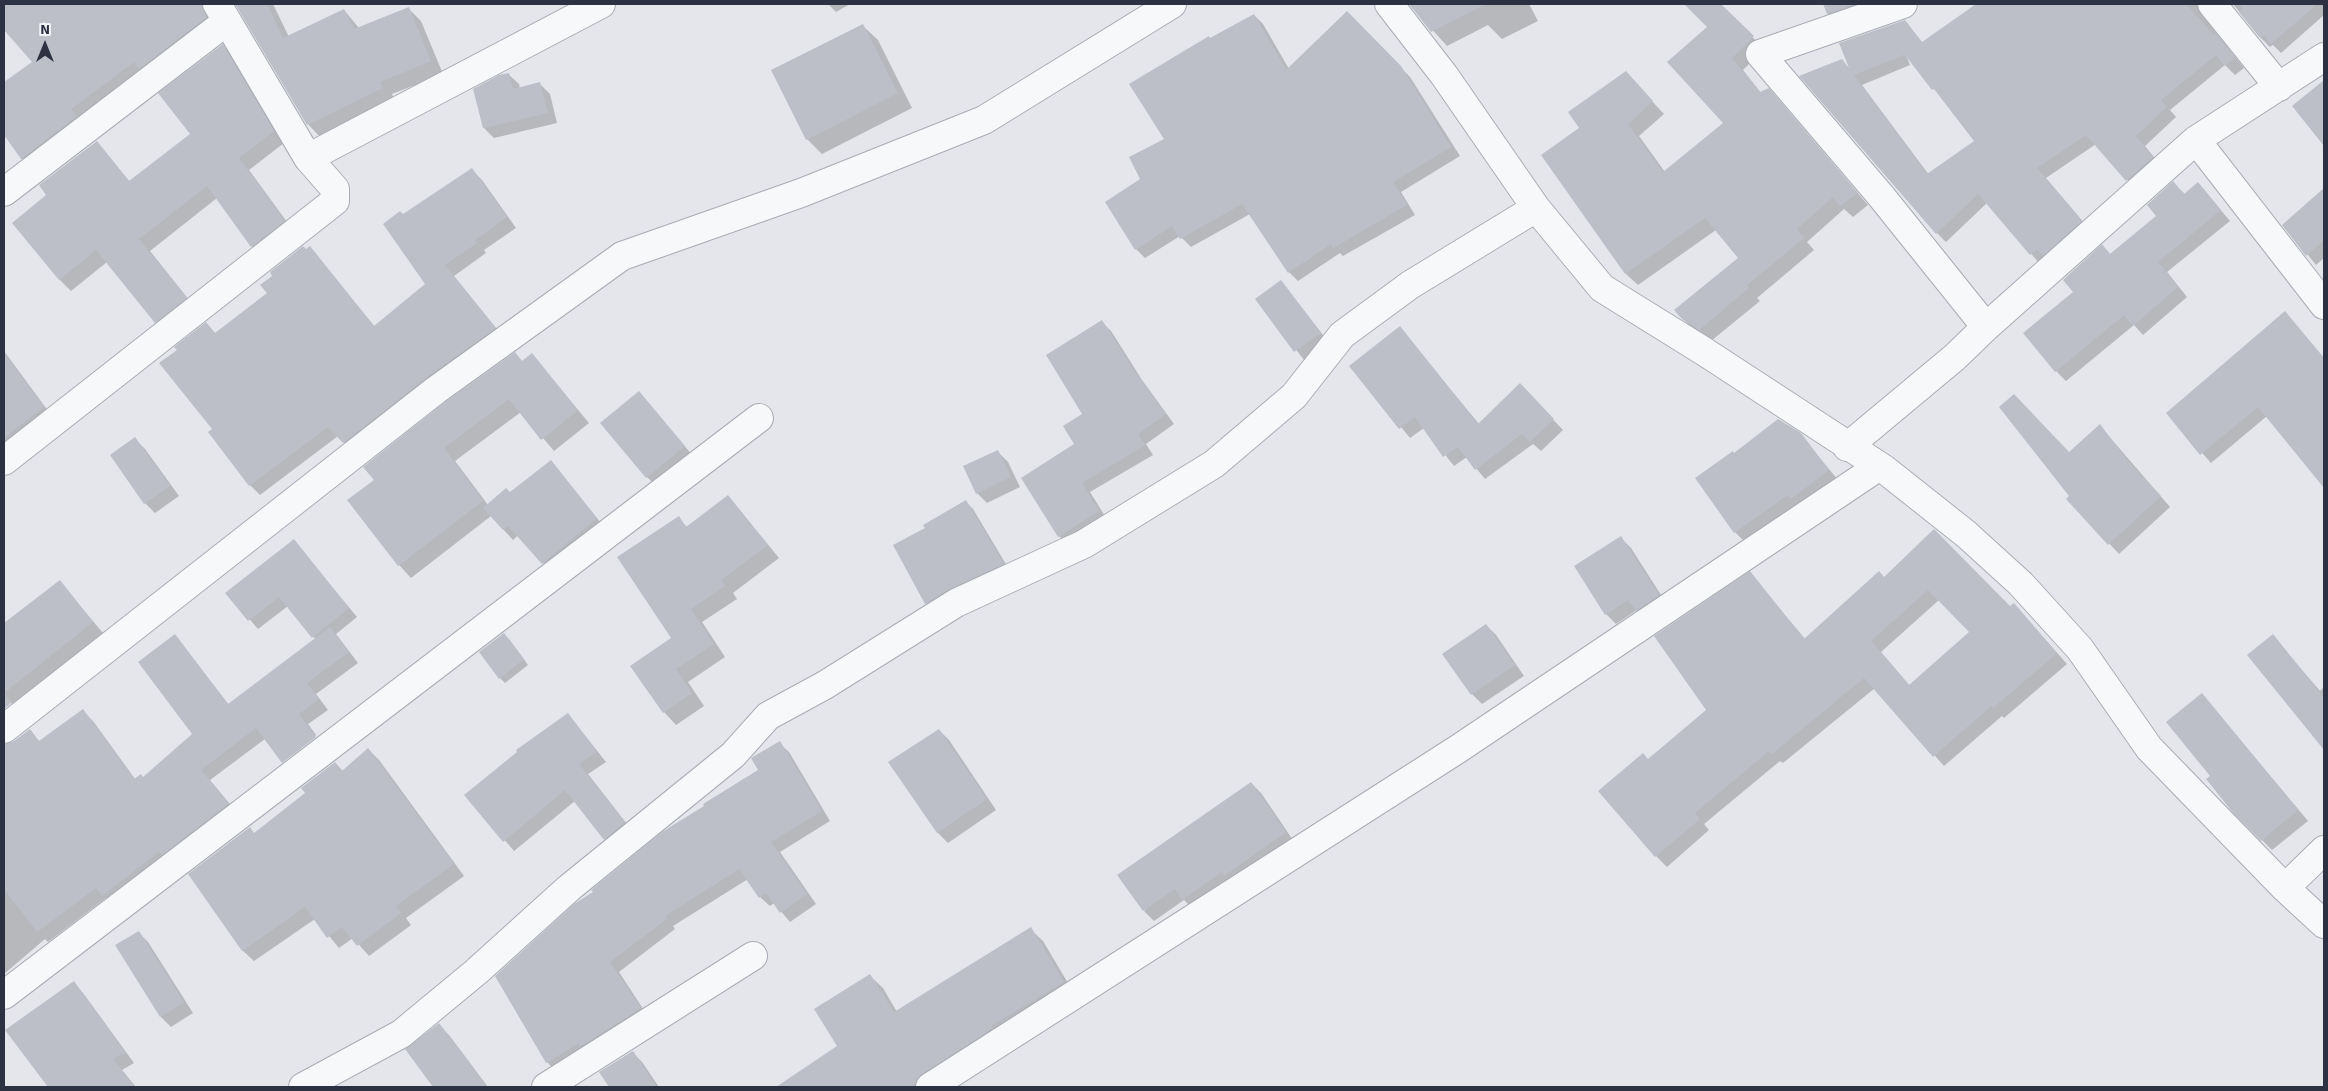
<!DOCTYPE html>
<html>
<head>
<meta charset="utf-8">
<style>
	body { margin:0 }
	#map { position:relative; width:2328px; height:1091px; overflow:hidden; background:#e4e6eb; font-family:Signika,sans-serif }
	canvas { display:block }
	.frame { position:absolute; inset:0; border:5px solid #2d3243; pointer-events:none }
	.north { position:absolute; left:20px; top:20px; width:50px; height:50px; -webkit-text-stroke:4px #f4f5f9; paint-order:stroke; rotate:0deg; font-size:14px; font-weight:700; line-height:20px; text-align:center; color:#2d3243 }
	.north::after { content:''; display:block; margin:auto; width:18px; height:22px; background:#2d3243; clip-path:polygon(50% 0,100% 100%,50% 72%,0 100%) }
</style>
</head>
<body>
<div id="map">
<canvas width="2328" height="1091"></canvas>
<div class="frame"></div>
<div class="north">N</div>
</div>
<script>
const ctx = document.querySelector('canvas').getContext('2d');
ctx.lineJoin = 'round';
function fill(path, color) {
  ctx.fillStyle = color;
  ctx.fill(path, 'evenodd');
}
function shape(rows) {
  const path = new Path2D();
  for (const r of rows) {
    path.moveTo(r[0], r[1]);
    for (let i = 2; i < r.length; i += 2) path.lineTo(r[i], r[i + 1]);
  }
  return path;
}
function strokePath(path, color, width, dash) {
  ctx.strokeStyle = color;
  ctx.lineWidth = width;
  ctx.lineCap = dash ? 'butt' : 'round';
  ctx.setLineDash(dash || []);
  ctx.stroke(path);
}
const shadow = shape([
	[4,4,86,4,95,15,110,4,221,4,214,18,34,171,22,159,4,133,4,83,34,62,4,28],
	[236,4,273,4,289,37,344,10,359,28,409,9,421,21,443,74,392,94,395,101,320,137,308,124],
	[828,4,850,4,836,12],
	[1409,4,1529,4,1538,21,1502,39,1488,25,1447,46],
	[1686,4,1720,4,1764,49,1743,70,1761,93,1780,102,1868,205,1853,217,1844,209,1807,242,1814,250,1757,298,1760,301,1711,341,1695,331,1683,319,1740,259,1716,230,1638,285,1626,274,1542,156,1637,85,1664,114,1639,136,1665,172,1724,123,1708,27],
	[1824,4,1885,4,1837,23,1828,13],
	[1978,4,2210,4,2206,16,2209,24,2244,68,2235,75,2225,65,2170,110,2176,117,2145,146,2162,167,2136,190,2096,144,2046,178,2091,231,2040,264,1987,203,1946,242,1937,233,1851,70,1898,36,1910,65,1862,85,1929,175,1976,141,1907,55],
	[2233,4,2324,4,2324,15,2281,53,2273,45,2270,47,2261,38],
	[1347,12,1410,77,1460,156,1401,192,1415,215,1343,256,1340,253,1298,281,1289,272,1250,214,1191,247,1180,236,1145,258,1136,249,1142,180,1166,139,1210,40,1254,15,1263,24,1289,69],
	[863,26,878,40,912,108,822,154,807,139],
	[223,46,234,57,284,143,249,170,295,233,264,257,252,246,217,198,150,251,197,310,167,333,107,262,71,291,59,279,48,196,97,142,130,182,192,134],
	[508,74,519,84,520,89,540,84,550,94,557,123,494,138,484,128],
	[472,170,482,180,516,228,484,250,486,253,454,276,504,338,354,453,338,436,260,495,250,485,213,429,179,350,206,324,216,334,268,293,310,248,375,327,427,284,403,215],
	[2173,183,2185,194,2198,183,2230,221,2167,272,2187,297,2143,335,2134,325,2066,381,2056,371,2074,292,2102,246,2111,255,2158,216],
	[2324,190,2324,258,2316,265,2284,225],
	[1281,281,1330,344,1305,361,1256,299],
	[2285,313,2324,358,2324,484,2267,416,2211,463,2167,413],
	[1102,322,1111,331,1142,380,1174,424,1146,444,1153,455,1090,492,1108,521,1068,545,1059,536],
	[1400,328,1479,424,1520,385,1563,430,1541,451,1533,444,1485,479,1467,457,1454,466,1424,428,1410,438,1351,366],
	[4,351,54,419,4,456],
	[515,354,523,362,532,355,589,423,554,451,521,412,455,461,488,505,510,494,550,462,606,529,552,573,518,535,513,540,491,516,411,578,399,565,349,500,376,480],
	[639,393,694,457,657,487,647,477],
	[2100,426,2170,507,2119,554,2068,499,2071,496,2069,453],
	[1800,434,1838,480,1745,542,1735,532,1735,455],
	[135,439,145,449,179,496,155,513,145,503],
	[998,452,1008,462,1020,487,987,503,977,493],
	[728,496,779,558,733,593,737,599,702,622,725,657,688,682,704,706,676,725,664,712,673,638,679,518,687,527],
	[966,502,973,509,1010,571,933,611,926,603,927,529],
	[1621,538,1631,548,1668,606,1647,620,1637,610,1616,624,1606,614],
	[294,541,357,617,336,634,358,663,316,694,328,710,308,724,316,735,282,761,265,739,210,780,238,814,113,905,106,898,48,942,45,939,4,974,4,891,16,881,4,864,4,761,34,736,40,742,83,711,93,721,135,779,144,778,194,734,175,636,229,705,316,640,288,606,258,629,227,593],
	[1750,573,1805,639,1884,578,2010,608,2014,604,2067,664,2004,718,2002,716,1944,766,1875,688,1783,763,1780,761,1704,824,1709,830,1667,867,1656,856,1648,760,1708,710],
	[1939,600,1971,632,1910,686,1881,652],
	[59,581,103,633,14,706,4,695,4,625],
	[1486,625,1496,635,1524,676,1482,704,1472,694],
	[2273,636,2320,691,2324,687,2324,748,2248,655],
	[509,639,528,665,505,683,500,678],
	[2202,694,2308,821,2272,850,2235,813,2211,777],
	[568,714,606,762,588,774,634,833,615,849,575,801,514,851,466,795],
	[939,730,949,740,996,810,948,843,938,833,890,763],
	[318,737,325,747,293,772,284,763],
	[779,743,789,752,830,821,780,852,816,904,790,922,774,903,770,906,760,897,748,879,673,926,675,929,619,972,649,1018,557,1072,547,1062,497,976,760,771],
	[368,749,379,760,464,876,406,918,411,925,369,956,353,938,339,948,315,919,254,961,242,950,255,834,306,793,335,763,343,771],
	[1251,783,1261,793,1295,843,1193,909,1184,900,1154,921,1144,911],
	[1030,929,1043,941,1075,995,933,1087,780,1086,839,1046,870,976,883,988,897,1012],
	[138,932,148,942,193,1013,171,1027,161,1017,117,946],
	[73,983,83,993,134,1063,122,1070,136,1087,49,1087,7,1030],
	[439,1025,449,1035,488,1087,435,1087,407,1050],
	[632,1052,642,1062,659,1087,610,1087,600,1073]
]);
const building = shape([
	[4,4,201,4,207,17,139,69,134,62,71,109,77,116,21,159,4,135,4,82,32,62,4,30],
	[235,4,267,4,283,38,344,9,354,29,409,7,431,61,380,82,383,88,307,125],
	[1409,4,1486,4,1431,32],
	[1684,4,1721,4,1754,36,1732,58,1760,92,1769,88,1858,193,1840,206,1833,197,1797,229,1804,238,1747,285,1749,288,1699,330,1682,319,1674,310,1738,258,1705,218,1625,274,1541,155,1579,128,1568,112,1626,71,1653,101,1628,124,1663,172,1723,123,1667,62,1707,27],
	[1823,4,1856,4,1827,14],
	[1976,4,2186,4,2214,35,2215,33,2235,58,2225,66,2216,55,2161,100,2167,107,2136,136,2153,157,2126,181,2086,135,2037,168,2082,221,2043,256,2037,249,2030,255,1978,194,1936,234,1799,76,1842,59,1849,68,1839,43,1905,20,1922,42],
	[1906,54,1905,55,1932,90,1934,89,1974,141,1927,174,1854,75],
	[2239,4,2317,4,2271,44,2264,35,2260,38,2239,12,2243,9],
	[1347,11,1401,66,1451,147,1393,182,1407,205,1333,248,1331,244,1288,273,1242,204,1180,239,1172,226,1135,250,1105,202,1140,179,1129,157,1164,139,1129,84,1209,36,1210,38,1254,14,1286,70],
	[863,24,898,93,806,140,771,70],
	[223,44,274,131,239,158,285,221,251,247,207,186,139,239,187,298,155,323,96,250,59,280,12,223,46,195,39,185,97,141,129,181,190,134,158,93],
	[509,73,513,89,540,82,548,113,483,128,473,89,499,75],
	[2324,80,2324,146,2292,106],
	[472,168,507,217,475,240,477,243,445,265,496,328,427,377,343,443,328,427,249,486,208,432,212,429,159,363,177,350,174,347,206,322,215,333,267,293,260,285,272,276,270,272,303,246,306,249,310,246,374,326,425,284,383,224,400,211,403,214],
	[2173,181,2184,194,2198,182,2221,210,2158,262,2178,287,2133,326,2124,315,2055,372,2023,333,2073,292,2063,280,2102,244,2110,254,2156,216,2147,205],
	[2324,188,2324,240,2306,256,2282,225],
	[1281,280,1321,333,1294,352,1255,299],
	[2285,311,2324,358,2324,488,2258,407,2200,455,2166,413],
	[1102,320,1133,369,1166,414,1138,434,1145,445,1082,483,1099,511,1058,537,1021,478,1074,444,1063,426,1082,414,1046,355],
	[1400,326,1478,424,1520,383,1554,419,1530,442,1522,434,1475,470,1458,447,1443,457,1415,417,1399,429,1349,366],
	[515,352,522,361,532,353,578,410,541,440,509,399,444,448,483,501,398,566,347,500,374,480,363,467,445,402],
	[4,353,44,407,4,438],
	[639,391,685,446,646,478,600,423],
	[2014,394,2069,452,2100,424,2127,460,2161,496,2108,545,2066,499,2069,496,1999,407],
	[1778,419,1801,433,1829,470,1791,499,1788,495,1734,533,1695,478,1733,451,1734,453],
	[135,437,170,486,144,504,110,455],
	[998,450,1011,477,976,494,963,466],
	[551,460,597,518,542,564,508,526,503,530,483,508,506,488,510,492],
	[728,495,768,545,721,580,725,586,691,609,714,644,676,669,692,693,663,713,630,666,671,638,617,557,679,516,686,527],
	[966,500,1004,564,949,589,925,604,893,545,925,528,923,525],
	[1934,529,2010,606,2014,603,2057,653,1993,708,1991,706,1933,757,1864,678,1772,754,1769,751,1695,813,1700,819,1655,857,1598,791,1643,753,1648,759,1706,710,1654,636,1750,571,1804,639,1879,571,1884,577],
	[1928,590,1969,632,1909,685,1871,641],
	[1621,536,1659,595,1636,611,1628,600,1605,615,1574,566],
	[294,539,349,608,312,638,279,597,248,621,225,593],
	[60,580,93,622,4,693,11,703,4,709,4,623],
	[1486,624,1515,665,1471,695,1442,654],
	[330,627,349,652,307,683,319,699,299,714,316,737,282,763,256,728,201,770,229,803,162,855,159,852,102,896,96,888,37,932,4,889,4,744,14,741,30,729,39,741,83,709,134,779,141,774,143,777,192,734,138,662,175,634,228,704],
	[504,633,524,659,499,679,479,652],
	[2273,634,2324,698,2324,750,2247,655],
	[2202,693,2298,810,2261,841,2234,814,2206,779,2210,776,2166,722],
	[568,713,597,752,579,764,625,822,604,840,565,790,503,842,464,795,517,752,516,750],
	[939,729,987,799,937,833,888,762],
	[780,741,822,811,771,842,807,894,780,913,766,893,759,898,739,869,665,916,667,919,610,962,641,1008,581,1046,579,1043,546,1063,495,976,574,904,593,892,591,890,662,832,704,806,703,804,758,770,751,758],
	[368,748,454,864,396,906,401,913,357,946,342,927,327,938,305,907,242,951,188,874,250,827,254,833,305,793,301,788,335,762,342,771],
	[1251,782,1286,832,1224,876,1222,872,1182,900,1175,889,1143,911,1117,875],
	[1031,927,1064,982,991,1026,993,1028,922,1074,913,1087,776,1087,837,1046,814,1009,870,974,894,1012],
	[139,931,184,1002,160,1017,115,945],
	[74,981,126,1054,121,1054,113,1059,135,1087,48,1087,5,1030],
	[439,1023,487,1087,433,1087,405,1049],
	[633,1051,657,1087,609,1087,599,1072]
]);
const street = shape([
	[1389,4,1444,75,1536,208,1602,288,1705,352,1884,469,1966,534,2021,584,2080,649,2149,748,2285,888,2324,924],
	[1903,4,1760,54,1881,196,1986,327],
	[2212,4,2279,87],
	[2196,140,2324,305],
	[308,158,601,4],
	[4,192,226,22],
	[1847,447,1955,357,1986,327,2196,140,2324,57],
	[4,461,335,201,335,189,308,158,217,4],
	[4,729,436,390,622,256,801,193,984,120,1172,4],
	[2285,888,2324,850],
	[4,995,759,418],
	[303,1087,401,1034,476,972,569,888,733,755,768,716,825,685,956,603,1084,544,1214,464,1294,396,1342,335,1410,285,1536,208],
	[546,1087,753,956],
	[930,1087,1458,749,1878,467]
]);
fill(shadow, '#0003');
fill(building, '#bcbfc8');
strokePath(street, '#a9acb5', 30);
strokePath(street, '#f7f8fa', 28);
</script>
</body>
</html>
